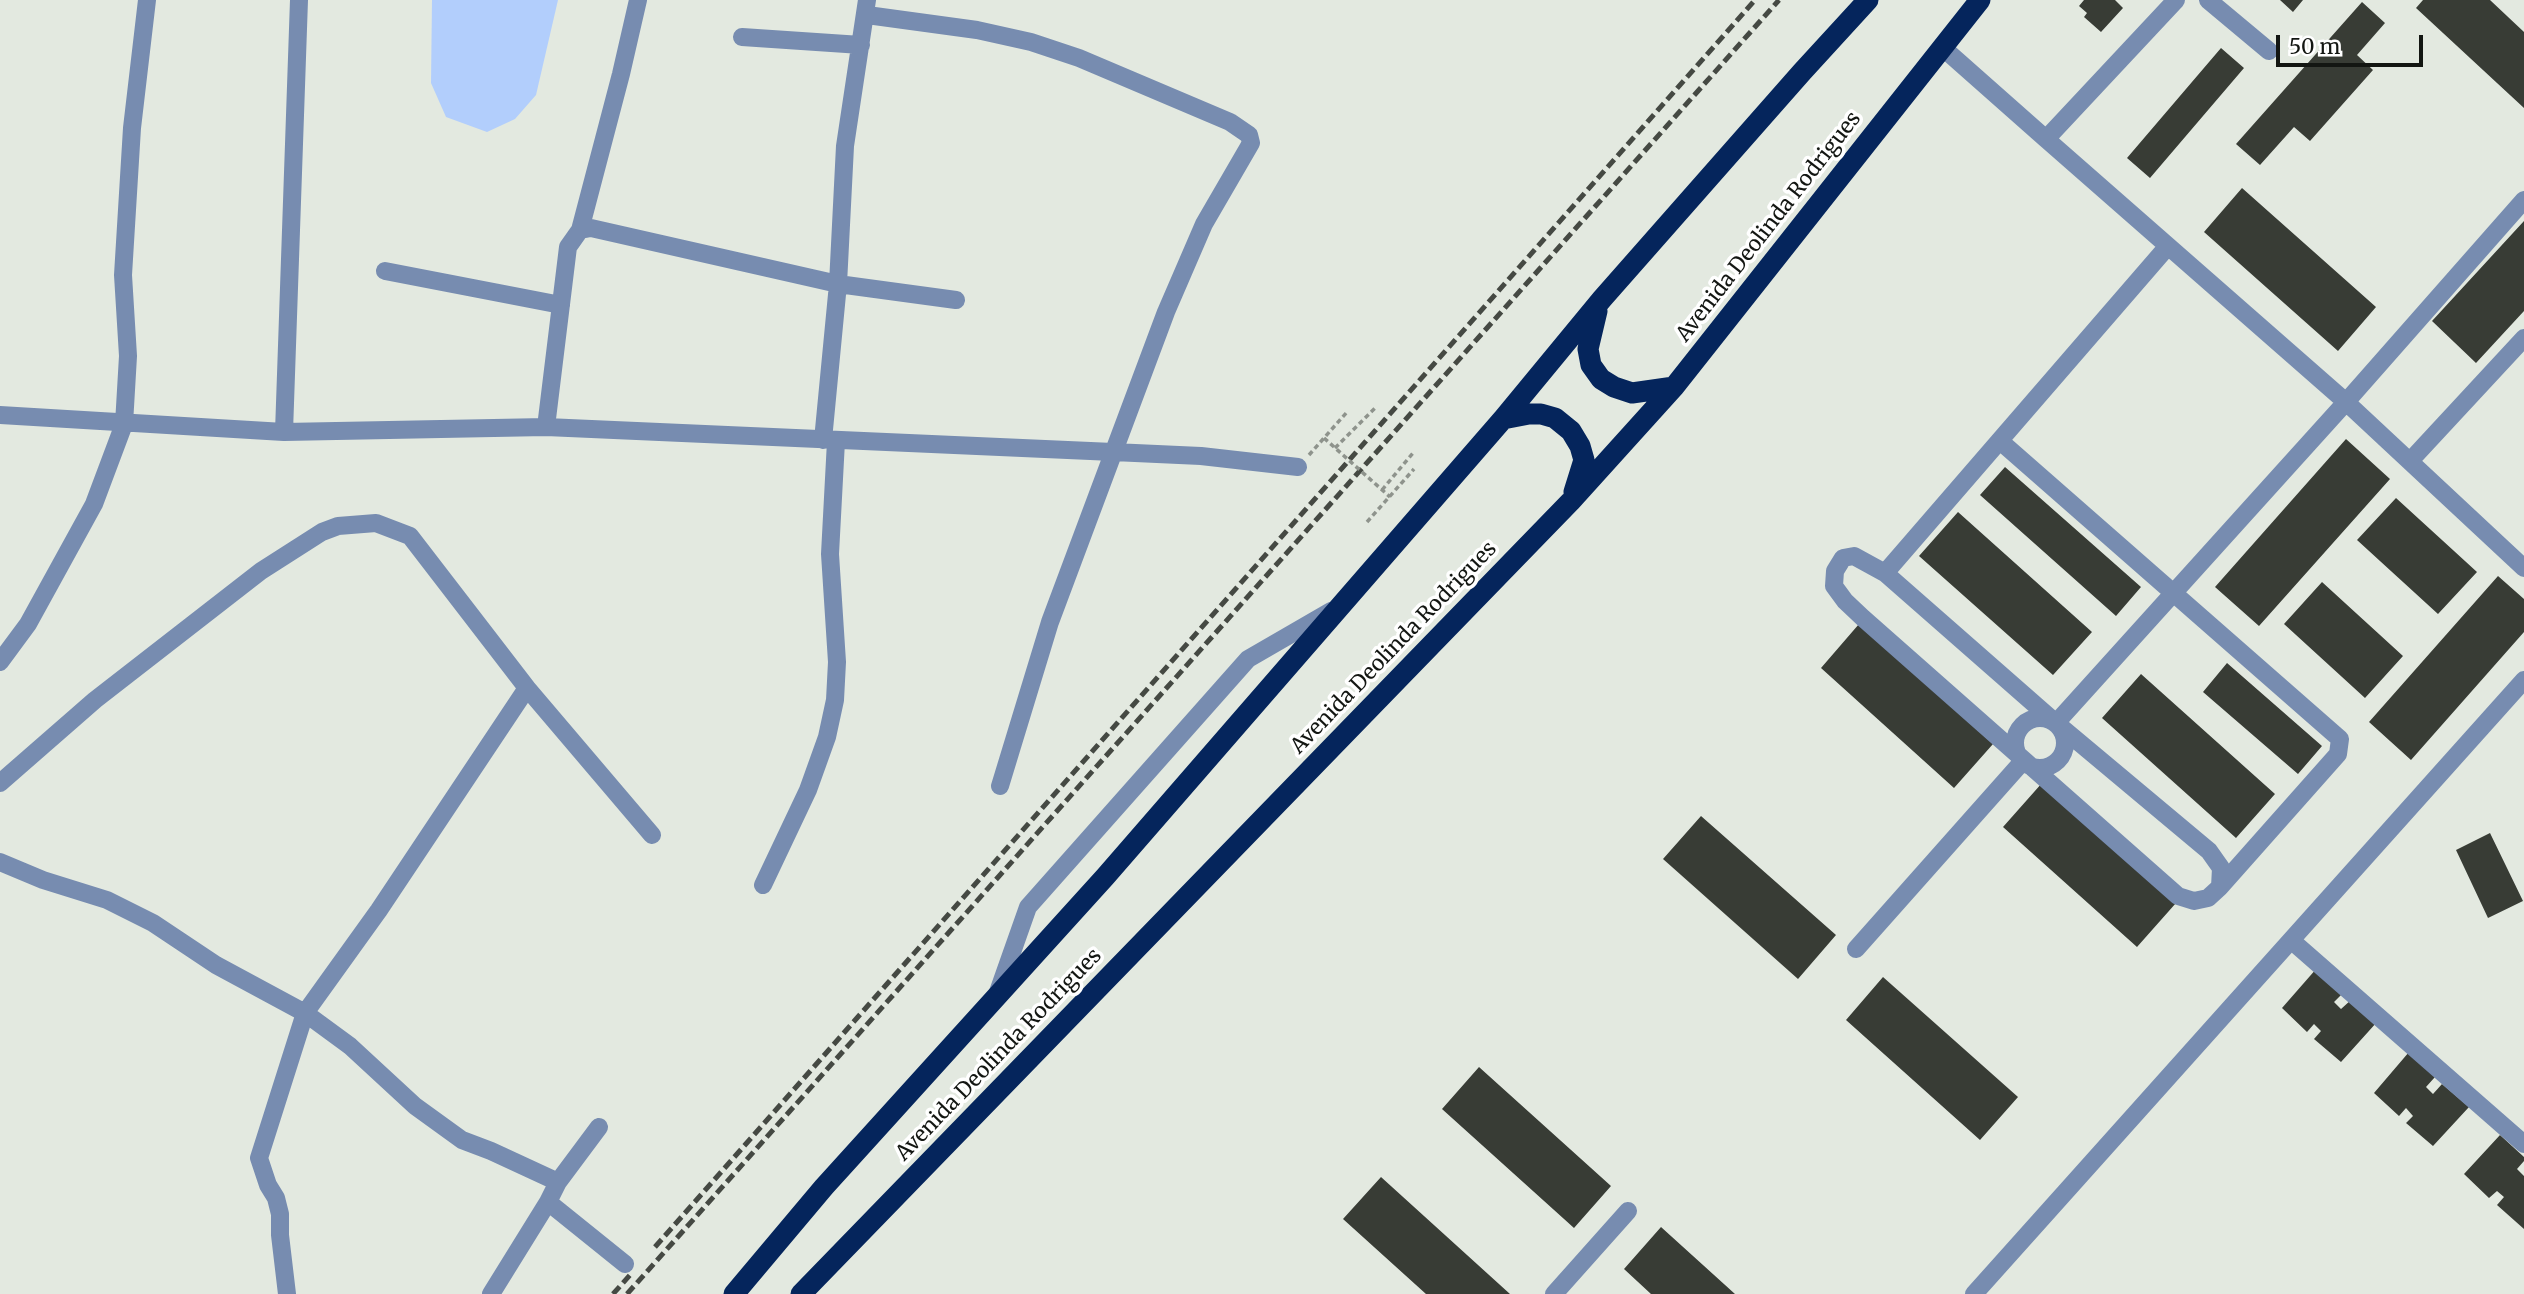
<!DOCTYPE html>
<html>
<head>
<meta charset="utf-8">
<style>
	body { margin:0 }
	#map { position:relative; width:2524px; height:1294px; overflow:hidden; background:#e3e9e0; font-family:Merriweather,serif }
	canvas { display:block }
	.scale { position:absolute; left:2276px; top:35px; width:147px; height:32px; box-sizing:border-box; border:4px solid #131612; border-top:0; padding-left:9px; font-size:21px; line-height:24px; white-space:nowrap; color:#131612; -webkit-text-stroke:5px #fff; paint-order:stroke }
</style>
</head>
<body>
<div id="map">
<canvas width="2524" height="1294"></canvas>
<div class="scale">50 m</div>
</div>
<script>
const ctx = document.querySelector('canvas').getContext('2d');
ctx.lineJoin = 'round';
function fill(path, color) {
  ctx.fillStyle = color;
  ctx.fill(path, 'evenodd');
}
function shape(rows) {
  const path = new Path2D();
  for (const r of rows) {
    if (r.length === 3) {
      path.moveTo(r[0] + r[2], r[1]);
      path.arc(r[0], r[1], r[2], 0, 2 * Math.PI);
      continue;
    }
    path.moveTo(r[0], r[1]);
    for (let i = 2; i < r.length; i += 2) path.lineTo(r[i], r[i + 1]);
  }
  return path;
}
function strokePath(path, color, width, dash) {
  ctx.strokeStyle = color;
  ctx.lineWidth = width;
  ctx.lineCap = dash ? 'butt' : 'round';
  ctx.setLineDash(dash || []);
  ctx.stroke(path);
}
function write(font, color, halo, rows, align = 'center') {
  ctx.font = font + ' Merriweather,serif';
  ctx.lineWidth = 7;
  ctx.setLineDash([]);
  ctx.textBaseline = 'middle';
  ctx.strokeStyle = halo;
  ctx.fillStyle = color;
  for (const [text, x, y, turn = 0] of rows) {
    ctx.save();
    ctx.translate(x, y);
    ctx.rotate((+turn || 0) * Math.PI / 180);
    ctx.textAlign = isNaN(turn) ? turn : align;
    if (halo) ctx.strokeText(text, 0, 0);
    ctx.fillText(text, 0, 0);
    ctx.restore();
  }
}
const water = shape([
	[432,0,558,0,536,95,515,119,487,132,446,117,431,83]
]);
const building = shape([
	[2084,0,2115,0,2123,8,2101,32,2084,17,2087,13,2079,6],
	[2280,0,2303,0,2293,12],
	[2423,0,2490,0,2524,32,2524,108,2416,8],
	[2362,2,2385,23,2357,55,2373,70,2310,141,2294,127,2260,165,2236,144],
	[2221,48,2244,68,2150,178,2127,158],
	[2242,188,2376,307,2338,351,2204,232],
	[2524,221,2524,311,2476,363,2432,321],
	[2346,439,2390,479,2259,626,2215,587],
	[2005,467,2141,587,2116,616,1980,495],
	[2396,498,2477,572,2438,614,2357,540],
	[1958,512,2092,632,2053,675,1919,556],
	[2498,576,2524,599,2524,632,2411,760,2369,722],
	[2322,582,2403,656,2365,698,2284,624],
	[1859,624,1993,744,1954,788,1821,668],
	[2227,663,2322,746,2298,774,2203,692],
	[2141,674,2275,794,2236,838,2102,718],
	[2042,783,2176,903,2137,947,2003,827],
	[1701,816,1836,935,1798,979,1663,859],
	[2490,833,2523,901,2488,918,2456,850],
	[2317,968,2343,993,2334,1002,2341,1009,2351,1000,2377,1022,2341,1062,2314,1039,2321,1031,2314,1024,2307,1032,2282,1008],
	[1883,977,2018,1097,1980,1140,1846,1020],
	[2409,1052,2435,1077,2426,1087,2433,1094,2442,1084,2469,1107,2433,1146,2406,1123,2413,1116,2406,1108,2399,1116,2374,1093],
	[1479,1067,1611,1186,1574,1228,1442,1109],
	[2500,1135,2524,1157,2524,1161,2517,1169,2524,1176,2524,1229,2497,1205,2504,1197,2497,1191,2489,1198,2464,1174],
	[1381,1177,1510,1294,1426,1294,1343,1219],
	[1661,1227,1735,1294,1651,1294,1624,1269]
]);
const path = shape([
	[1335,448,1375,408],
	[1309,455,1347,412],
	[1382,490,1413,453],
	[1367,522,1414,469]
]);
const minor = shape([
	[2176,0,2046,139,2346,402,2524,568],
	[2208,0,2269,51],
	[867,15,977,30,1031,42,1079,58,1230,122,1249,135,1251,143,1204,224,1166,312,1050,622,1000,786],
	[742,37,861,45],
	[1942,47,2046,139],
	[580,230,591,228,838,284,956,300],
	[385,271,561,305],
	[0,415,284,432,546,427,1113,452,1201,456,1298,467],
	[546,427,568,247,580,230,621,74,638,0],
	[284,432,299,0],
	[823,440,838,284,845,146,867,0],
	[2000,441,2340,739,2338,754,2220,887,2208,898,2194,901,2178,896,1863,618,1845,601,1834,586,1835,571,1843,558,1854,556,1885,573,2056,723,2209,851,2221,868,2220,887],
	[2410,461,2524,338],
	[1885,573,2168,246],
	[0,662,28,624,94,504,124,424,128,356,123,275,132,128,147,0],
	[2040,743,25],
	[2056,723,2346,402,2524,200],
	[0,783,95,700,261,571,322,532,338,526,376,523,410,536,527,688,652,835],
	[0,862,43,880,107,900,153,923,216,965,305,1013,350,1046,415,1106,462,1140,491,1151,558,1182,548,1202,625,1264],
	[763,885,808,790,827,737,835,700,837,662,830,554,836,441],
	[2292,941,2524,1144],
	[1856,949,2023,761],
	[998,992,1028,907,1248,659,1331,611],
	[558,1182,599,1127],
	[287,1294,280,1235,280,1214,276,1198,268,1185,259,1158,305,1013,379,910,527,688],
	[491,1294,548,1202],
	[1554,1294,1628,1211],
	[1974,1294,2524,680]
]);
const highway = shape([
	[1597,311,1588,349,1591,365,1601,379,1614,387,1632,393,1674,387],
	[1503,419,1529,414,1541,414,1555,418,1571,431,1580,446,1584,460,1574,492],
	[734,1294,824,1187,1105,877,1503,419,1602,299,1802,72,1868,0],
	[801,1294,1571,501,1674,387,1980,0]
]);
const rail = shape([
	[655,1247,1755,0],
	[613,1294,630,1275],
	[627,1294,1779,0]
]);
const pathBridge = shape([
	[1324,438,1390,497]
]);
const streetNames = [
	["Avenida Deolinda Rodrigues",1769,227,-52],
	["Avenida Deolinda Rodrigues",1394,648,-46],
	["Avenida Deolinda Rodrigues",999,1055,-46]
];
fill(water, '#b2cefc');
fill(building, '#383c35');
strokePath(path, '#8e938c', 3.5, [5, 3.5]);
strokePath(minor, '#778cb0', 18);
strokePath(highway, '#05255c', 21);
strokePath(rail, '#454943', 5, [10, 5]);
strokePath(pathBridge, '#8e938c', 3.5, [5, 3.5]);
write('21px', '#131612', '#fff', streetNames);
</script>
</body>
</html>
